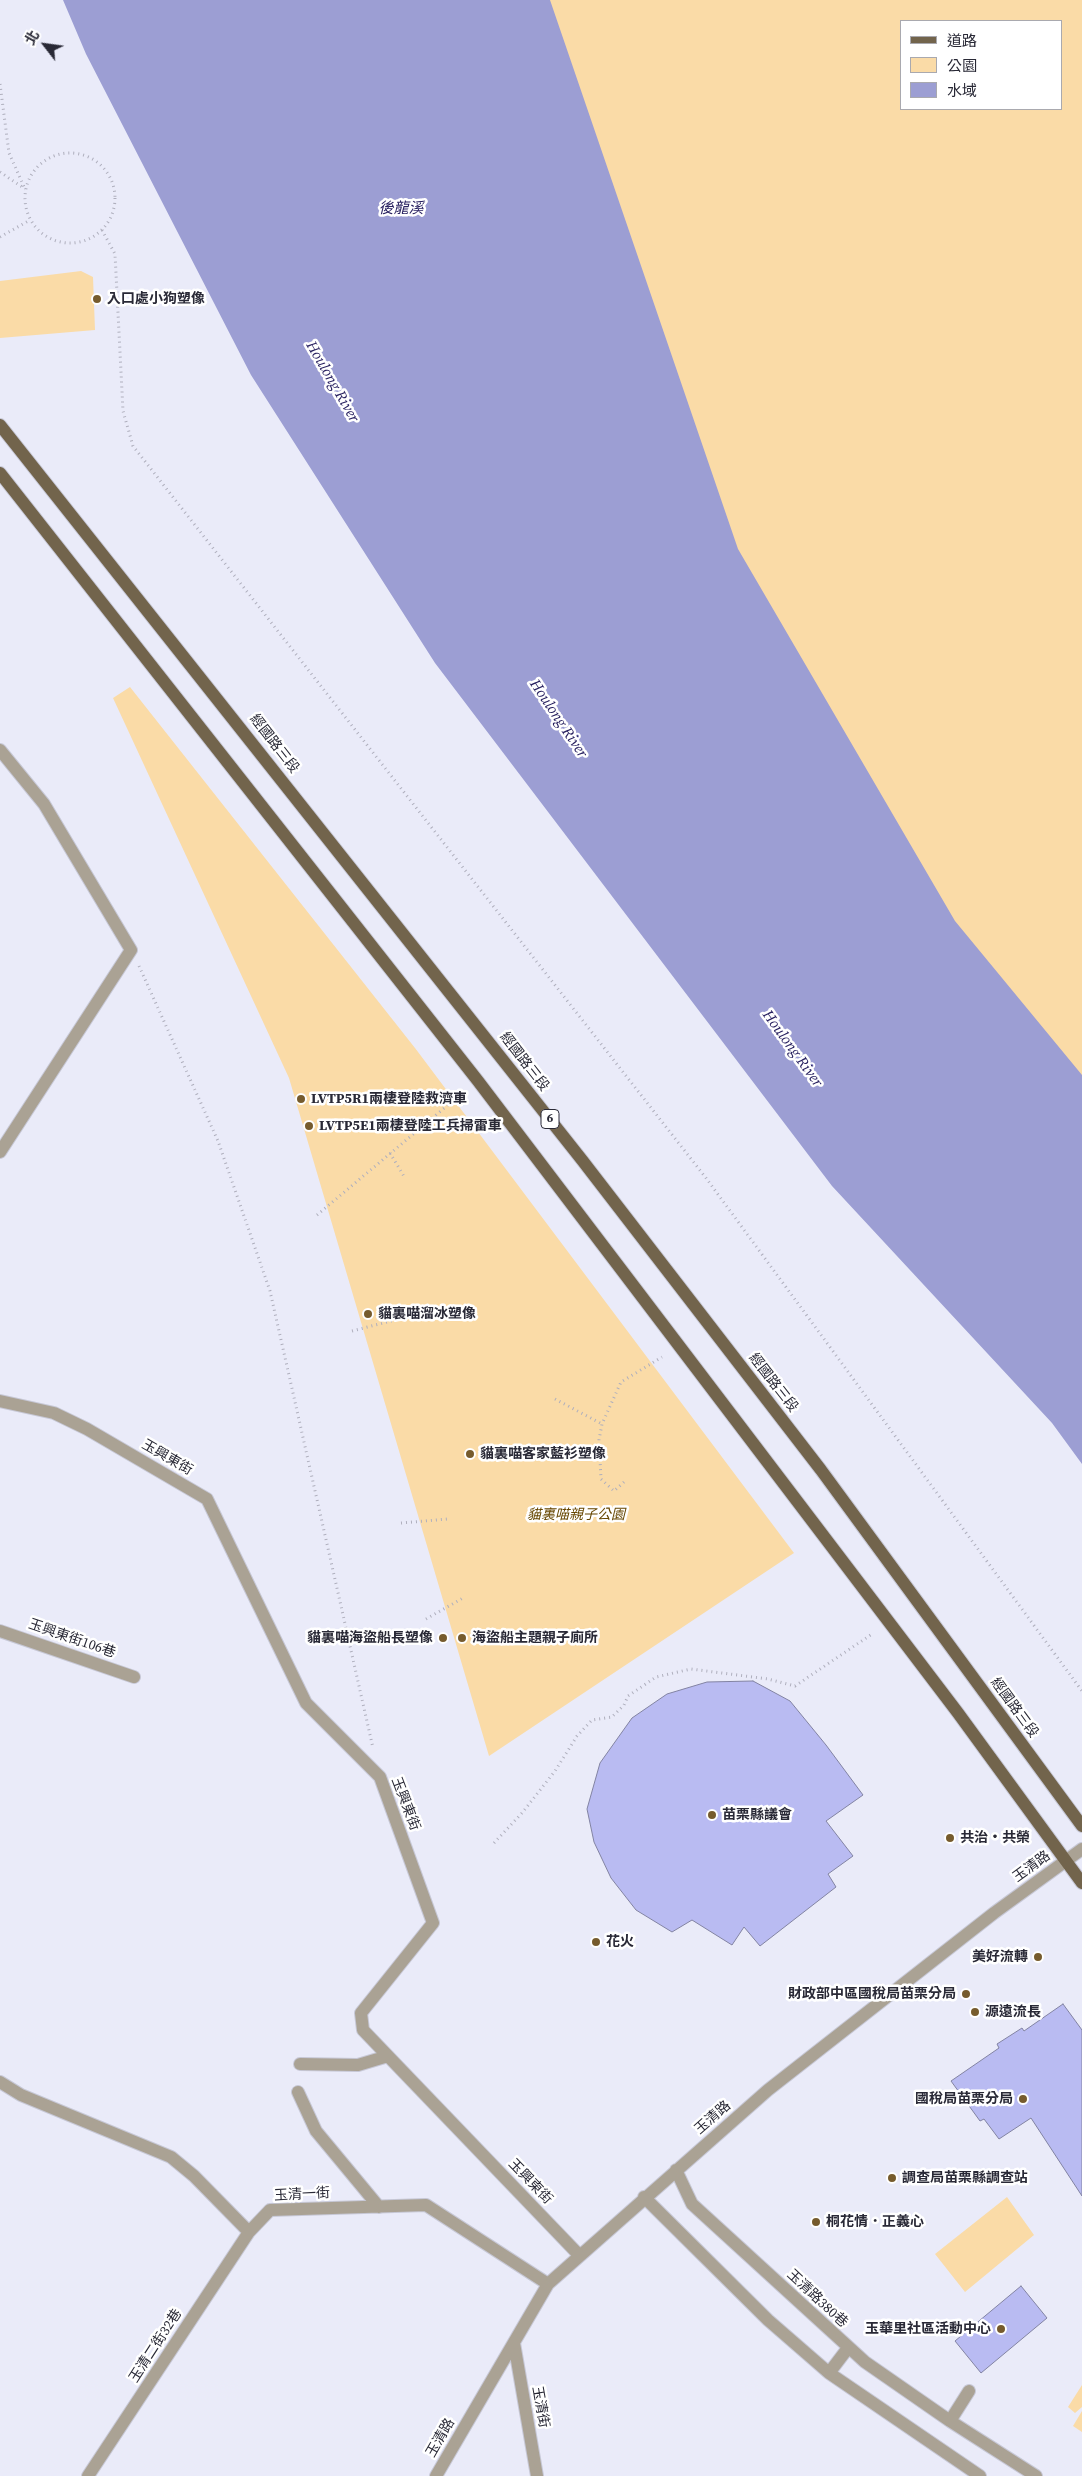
<!DOCTYPE html>
<html>
<head>
<meta charset="utf-8">
<style>
	body { margin:0 }
	#map { position:relative; width:1082px; height:2476px; overflow:hidden; background:#eaebf9; font-family:"Source Serif 4","Noto Sans TC",serif }
	canvas { display:block }
	.legend { position:absolute; left:900px; top:20px; width:162px; height:90px; box-sizing:border-box; background:#fff; border:1px solid #a9a9af; margin:0; padding:6px 9px; list-style:none; font-size:15px; color:#292936 }
	.legend li { display:flex; align-items:center; gap:10px; height:25px }
	.legend b { width:25px; border:1px solid #a9a9af }
	.north { position:absolute; left:20px; top:20px; width:50px; height:50px; -webkit-text-stroke:4px #fff; paint-order:stroke; rotate:300deg; font-size:14px; font-weight:700; line-height:20px; text-align:center; color:#292936 }
	.north::after { content:''; display:block; margin:auto; width:18px; height:22px; background:#292936; clip-path:polygon(50% 0,100% 100%,50% 72%,0 100%) }
</style>
</head>
<body>
<div id="map">
<canvas width="1082" height="2476"></canvas>
<ul class="legend">
<li><b style="height:6px;background:#72644c"></b>道路</li>
<li><b style="height:14px;background:#fadba7"></b>公園</li>
<li><b style="height:14px;background:#9c9ed3"></b>水域</li>
</ul>
<div class="north">北</div>
</div>
<script>
const ctx = document.querySelector('canvas').getContext('2d');
ctx.lineJoin = 'round';
function fill(path, color) {
  ctx.fillStyle = color;
  ctx.fill(path, 'evenodd');
}
function shape(rows) {
  const path = new Path2D();
  for (const r of rows) {
    if (r.length === 3) {
      path.moveTo(r[0] + r[2], r[1]);
      path.arc(r[0], r[1], r[2], 0, 2 * Math.PI);
      continue;
    }
    path.moveTo(r[0], r[1]);
    for (let i = 2; i < r.length; i += 2) path.lineTo(r[i], r[i + 1]);
  }
  return path;
}
function strokePath(path, color, width, dash) {
  ctx.strokeStyle = color;
  ctx.lineWidth = width;
  ctx.lineCap = dash ? 'butt' : 'round';
  ctx.setLineDash(dash || []);
  ctx.stroke(path);
}
function write(font, color, halo, rows, align = 'center') {
  ctx.font = font + ' "Source Serif 4","Noto Sans TC",serif';
  ctx.lineWidth = 5;
  ctx.setLineDash([]);
  ctx.textBaseline = 'middle';
  ctx.strokeStyle = halo;
  ctx.fillStyle = color;
  for (const [text, x, y, turn = 0] of rows) {
    ctx.save();
    ctx.translate(x, y);
    ctx.rotate((+turn || 0) * Math.PI / 180);
    ctx.textAlign = isNaN(turn) ? turn : align;
    if (halo) ctx.strokeText(text, 0, 0);
    ctx.fillText(text, 0, 0);
    ctx.restore();
  }
}
const green = shape([
	[205,0,1082,0,1082,1272],
	[901,21,1061,21,1061,109,901,109],
	[81,271,93,277,95,330,0,338,0,281],
	[130,687,415,1048,794,1553,489,1756,289,1078,113,698],
	[1007,2197,1034,2235,965,2292,935,2254],
	[1082,2385,1082,2407,1075,2413,1068,2407],
	[1082,2411,1082,2432,1073,2426]
]);
const water = shape([
	[63,0,550,0,738,549,955,921,1082,1075,1082,1464,1052,1423,832,1186,435,663,251,375,86,54]
]);
const building = shape([
	[753,1681,790,1701,826,1745,863,1795,826,1821,853,1856,828,1874,836,1887,760,1946,744,1927,732,1945,692,1920,672,1932,636,1910,611,1878,594,1842,587,1809,600,1763,632,1718,667,1694,707,1682,753,1681],
	[1063,2004,1082,2030,1082,2196,1031,2118,999,2139,984,2119,980,2121,951,2081,999,2048,997,2044,1022,2028,1024,2031,1063,2004],
	[1021,2286,1047,2318,981,2373,955,2341,1021,2286]
]);
const path = shape([
	[0,84,9,153,25,189],
	[70,198,45],
	[0,172,25,189],
	[102,230,115,254,123,411,133,446,706,1178,1082,1691],
	[0,237,30,220],
	[139,966,218,1141,270,1291,373,1748],
	[390,1153,405,1178],
	[317,1215,461,1094],
	[352,1331,403,1318],
	[555,1399,602,1424],
	[624,1482,614,1491,601,1479,599,1440,602,1424,621,1382,662,1357],
	[401,1523,448,1519],
	[426,1619,463,1598],
	[494,1843,522,1813,555,1771,577,1736,592,1720,612,1717,624,1705,628,1696,656,1677,691,1669,768,1679,795,1686,872,1634]
]);
const minor = shape([
	[0,750,44,804,131,950,0,1152],
	[0,1401,54,1413,87,1429,207,1499,306,1703,380,1777,433,1923,361,2013,363,2030,579,2255],
	[0,1631,134,1677],
	[300,2064,358,2065,388,2056],
	[0,2082,21,2095,171,2157,194,2176,249,2232],
	[298,2092,316,2131,379,2207],
	[676,2170,692,2204,865,2362,950,2421,1036,2476],
	[644,2197,768,2320,829,2373,980,2476],
	[514,2343,537,2476],
	[829,2373,848,2348],
	[950,2421,969,2391],
	[88,2476,249,2232,270,2210,426,2205,548,2284],
	[436,2476,548,2284,768,2090,994,1913,1082,1849]
]);
const major = shape([
	[0,425,582,1160,821,1470,1082,1826],
	[0,473,478,1081,958,1713,1082,1883]
]);
const markers = [
	[97,299,5,"#765b2d"],
	[301,1099,5,"#765b2d"],
	[309,1126,5,"#765b2d"],
	[368,1314,5,"#765b2d"],
	[470,1454,5,"#765b2d"],
	[443,1638,5,"#765b2d"],
	[462,1638,5,"#765b2d"],
	[712,1815,5,"#765b2d"],
	[950,1838,5,"#765b2d"],
	[596,1942,5,"#765b2d"],
	[1038,1957,5,"#765b2d"],
	[966,1994,5,"#765b2d"],
	[975,2012,5,"#765b2d"],
	[1023,2099,5,"#765b2d"],
	[892,2178,5,"#765b2d"],
	[816,2222,5,"#765b2d"],
	[1001,2329,5,"#765b2d"]
];
const shields = [
	[550,1119,18]
];
const shieldNames = [
	["6",550,1119]
];
const poiNames = [
	["入口處小狗塑像",107,299],
	["LVTP5R1兩棲登陸救濟車",311,1099],
	["LVTP5E1兩棲登陸工兵掃雷車",319,1126],
	["貓裏喵溜冰塑像",378,1314],
	["貓裏喵客家藍衫塑像",480,1454],
	["貓裏喵海盜船長塑像",433,1638,"right"],
	["海盜船主題親子廁所",472,1638],
	["苗栗縣議會",722,1815],
	["共治‧共榮",960,1838],
	["花火",606,1942],
	["美好流轉",1028,1957,"right"],
	["財政部中區國稅局苗栗分局",956,1994,"right"],
	["源遠流長",985,2012],
	["國稅局苗栗分局",1013,2099,"right"],
	["調查局苗栗縣調查站",902,2178],
	["桐花情．正義心",826,2222],
	["玉華里社區活動中心",991,2329,"right"]
];
const streetNames = [
	["經國路三段",274,744,52],
	["經國路三段",524,1062,52],
	["經國路三段",773,1383,52],
	["玉興東街",167,1458,30],
	["玉興東街106巷",72,1639,19],
	["經國路三段",1014,1708,54],
	["玉興東街",405,1804,69],
	["玉清路",1032,1867,-36],
	["玉清路",713,2118,-41],
	["玉興東街",530,2182,46],
	["玉清一街",302,2195,-3],
	["玉清路380巷",817,2299,43],
	["玉清二街32巷",156,2346,-57],
	["玉清街",540,2407,80],
	["玉清路",441,2438,-60]
];
const parkNames = [
	["貓裏喵親子公園",576,1515]
];
const waterNames = [
	["後龍溪",401,209],
	["Houlong River",332,382,60],
	["Houlong River",558,719,56],
	["Houlong River",792,1049,54]
];
fill(green, '#fadba7');
fill(water, '#9c9ed3');
fill(building, '#b9bbf2');
strokePath(building, '#8283a2', 1);
strokePath(minor, '#c7c8d6', 14);
strokePath(major, '#c7c8d6', 14);
strokePath(path, '#afafbd', 3, [1, 4]);
strokePath(minor, '#aaa294', 12);
strokePath(major, '#72644c', 12);
for (const [x, y, r, color] of markers) {
  const dot = new Path2D();
  dot.arc(x, y, r, 0, 2 * Math.PI);
  ctx.fillStyle = color;
  ctx.fill(dot);
  strokePath(dot, '#fff', 2);
}
for (const [x, y, w] of shields) {
  const box = new Path2D();
  box.roundRect(x - w / 2, y - 9.5, w, 19, 4);
  ctx.fillStyle = '#fff';
  ctx.fill(box);
  strokePath(box, '#292936', 1);
}
write('bold 12px', '#292936', null, shieldNames);
write('bold 14px', '#292936', '#fff', poiNames, 'left');
write('14px', '#292936', '#fff', streetNames);
write('italic 14px', '#674702', '#fff', parkNames);
write('italic 15px', '#282160', '#fff', waterNames);
</script>
</body>
</html>
